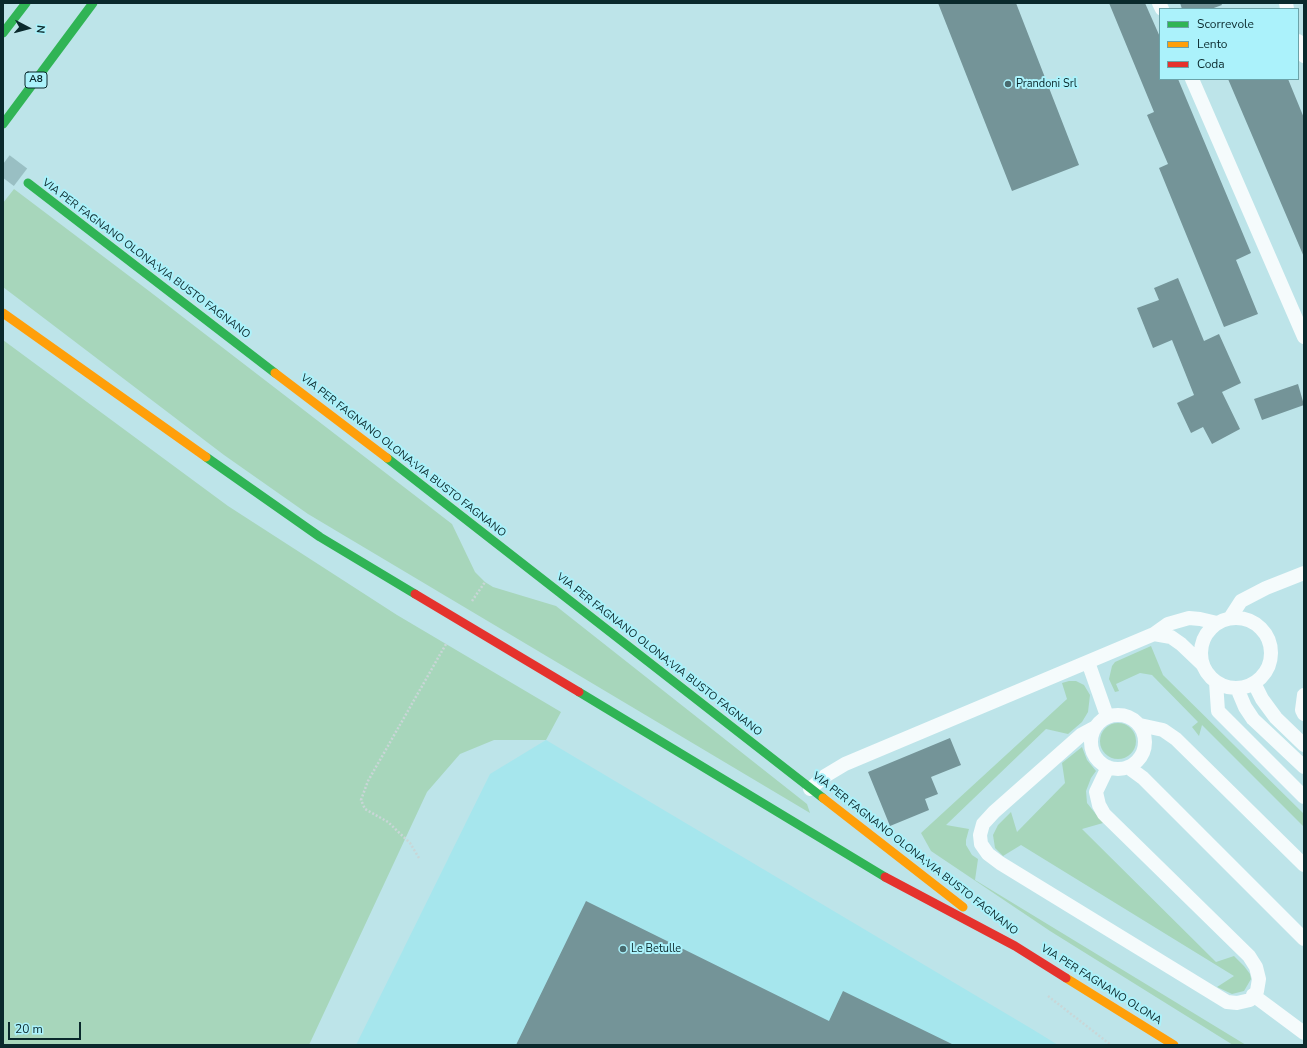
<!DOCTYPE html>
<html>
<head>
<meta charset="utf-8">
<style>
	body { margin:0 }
	#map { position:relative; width:1307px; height:1048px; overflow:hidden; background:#bde4e9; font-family:"Nunito Sans",sans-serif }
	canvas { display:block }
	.frame { position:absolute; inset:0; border:4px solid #0a292c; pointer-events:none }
	.legend { position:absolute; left:1159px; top:8px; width:140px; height:72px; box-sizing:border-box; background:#abf2fb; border:1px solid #6ba2a8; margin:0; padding:5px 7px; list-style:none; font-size:12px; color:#0a292c }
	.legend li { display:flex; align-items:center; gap:8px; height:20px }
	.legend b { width:20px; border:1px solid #6ba2a8 }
	.north { position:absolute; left:8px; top:8px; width:40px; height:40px; -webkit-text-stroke:3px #abf2fb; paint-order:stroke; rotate:96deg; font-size:11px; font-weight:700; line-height:16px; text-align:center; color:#0a292c }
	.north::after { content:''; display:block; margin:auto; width:14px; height:18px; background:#0a292c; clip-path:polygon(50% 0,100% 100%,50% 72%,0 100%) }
	.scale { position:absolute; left:8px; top:1022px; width:73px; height:18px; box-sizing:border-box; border:2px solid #0a292c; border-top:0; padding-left:5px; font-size:12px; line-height:14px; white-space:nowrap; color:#0a292c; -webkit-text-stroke:3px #abf2fb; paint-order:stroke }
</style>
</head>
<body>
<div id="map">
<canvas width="1307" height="1048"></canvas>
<div class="frame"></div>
<ul class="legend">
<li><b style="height:5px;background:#30b455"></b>Scorrevole</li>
<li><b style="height:5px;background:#ff9f0a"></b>Lento</li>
<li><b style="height:5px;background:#e5322d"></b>Coda</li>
</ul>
<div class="north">N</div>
<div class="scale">20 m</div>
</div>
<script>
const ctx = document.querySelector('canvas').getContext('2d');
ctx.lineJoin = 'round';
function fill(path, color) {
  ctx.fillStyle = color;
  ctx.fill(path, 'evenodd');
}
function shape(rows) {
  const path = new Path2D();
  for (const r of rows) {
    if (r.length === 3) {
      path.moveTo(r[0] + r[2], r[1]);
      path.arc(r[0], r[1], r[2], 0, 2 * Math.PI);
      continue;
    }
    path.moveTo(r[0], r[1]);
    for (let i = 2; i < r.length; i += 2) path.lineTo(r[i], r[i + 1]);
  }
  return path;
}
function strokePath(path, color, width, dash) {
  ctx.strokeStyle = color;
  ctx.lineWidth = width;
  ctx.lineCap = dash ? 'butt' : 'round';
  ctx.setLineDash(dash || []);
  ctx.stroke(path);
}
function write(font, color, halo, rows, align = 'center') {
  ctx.font = font + ' "Nunito Sans",sans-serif';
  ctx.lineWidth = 4;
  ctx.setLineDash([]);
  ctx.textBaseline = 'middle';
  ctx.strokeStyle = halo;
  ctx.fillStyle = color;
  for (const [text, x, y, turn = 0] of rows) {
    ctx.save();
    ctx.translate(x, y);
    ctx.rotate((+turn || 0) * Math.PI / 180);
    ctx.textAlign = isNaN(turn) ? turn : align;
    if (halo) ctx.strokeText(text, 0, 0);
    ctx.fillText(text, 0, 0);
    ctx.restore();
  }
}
const built = shape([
	[546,740,1032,1029,1058,1045,356,1045,490,774]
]);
const green = shape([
	[14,189,149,291,452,524,475,572,485,582,493,587,556,606,807,804,810,813,308,514,224,455,3,287,3,203],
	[3,340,228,506,397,615,561,712,546,740,494,740,460,754,427,792,309,1045,3,1045],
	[1151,646,1163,675,1304,814,1304,827,1202,725,1199,736,1192,727,1198,722,1152,675,1140,673,1116,684,1119,691,1115,692,1109,679,1112,666,1115,662],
	[1069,681,1076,681,1084,685,1090,695,1088,712,1082,722,1068,734,1046,729,946,825,969,829,966,840,966,845,972,855,978,859,975,880,1246,1045,1233,1045,1050,931,931,851,921,833,1067,699,1062,683],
	[1118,741,18],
	[1082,747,1087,760,1096,771,1091,778,1086,791,1087,803,1103,823,1082,829,1216,962,1234,956,1244,966,1250,974,1251,979,1244,991,1232,994,1217,987,1234,976,1021,845,1003,856,995,848,993,835,998,825,1011,812,1017,832,1065,783,1062,763]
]);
const building = shape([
	[938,3,1016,3,1079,165,1012,191],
	[1109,3,1145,3,1160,37,1160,79,1178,79,1251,253,1236,260,1258,314,1224,327,1159,168,1168,164,1147,115,1154,112],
	[1180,3,1221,3,1222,5,1211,9,1182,9],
	[1228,79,1288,79,1304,118,1304,257],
	[1178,278,1204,341,1219,334,1241,383,1222,392,1240,429,1212,444,1203,427,1191,433,1177,403,1194,395,1172,340,1153,348,1137,308,1159,300,1154,288],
	[1298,384,1304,405,1262,420,1254,399],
	[950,738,961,765,931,777,938,794,925,799,929,810,890,826,868,772],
	[586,901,829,1021,843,991,954,1045,516,1045]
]);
const secondaryTunnel = shape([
	[3,164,28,183]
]);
const path = shape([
	[472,601,485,582],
	[419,858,410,843,388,822,365,809,361,800,368,781,446,644],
	[1048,996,1111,1045]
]);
const lane = shape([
	[1159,3,1162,9],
	[1286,3,1287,9],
	[1298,41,1304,56],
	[1192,79,1304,337],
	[1236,653,35],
	[1230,618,1241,601,1266,588,1304,573],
	[1154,634,1171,637,1181,644,1202,664],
	[1088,662,1107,716],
	[1216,682,1218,711,1304,797],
	[1254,683,1262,699,1276,718,1304,745],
	[1237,688,1245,707,1253,719,1304,767],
	[1304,695,1302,710,1304,714],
	[1118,742,27],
	[1140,725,1163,730,1176,739,1304,865],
	[1094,728,1081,735,994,812,983,824,980,835,981,844,988,854,1000,863,1227,1002,1237,1003,1250,1000,1257,991,1259,979,1256,967,1249,956,1104,814,1099,805,1096,792,1108,767],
	[1128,767,1143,778,1304,939],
	[810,789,825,776,845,764,1154,634,1168,624,1189,618,1200,619,1217,623],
	[1253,995,1304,1033]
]);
const fast = shape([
	[3,33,26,3],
	[3,124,93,3],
	[28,183,275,373],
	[206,457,320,537,415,594],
	[387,458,823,798],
	[579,692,885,877]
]);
const slow = shape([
	[3,313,206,457],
	[275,373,387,458],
	[823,798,963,907],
	[1066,978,1174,1045]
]);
const jam = shape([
	[415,594,579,692],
	[885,877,1015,946,1066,978]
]);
const markers = [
	[1008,84,4,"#496a6e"],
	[623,949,4,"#496a6e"]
];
const shields = [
	[36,80,22]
];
const shieldNames = [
	["A8",36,80]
];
const poiNames = [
	["Prandoni Srl",1016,84],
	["Le Betulle",631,949]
];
const streetNames = [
	["VIA PER FAGNANO OLONA;VIA BUSTO FAGNANO",146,259,37],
	["VIA PER FAGNANO OLONA;VIA BUSTO FAGNANO",403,456,38],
	["VIA PER FAGNANO OLONA;VIA BUSTO FAGNANO",659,655,38],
	["VIA PER FAGNANO OLONA;VIA BUSTO FAGNANO",915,854,38],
	["VIA PER FAGNANO OLONA",1101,985,32]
];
fill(built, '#a6e6ed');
fill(green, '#a7d6bb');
fill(building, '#749498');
strokePath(secondaryTunnel, '#99bfc3', 22, [22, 11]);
strokePath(path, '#c9d6d7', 2.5, [2, 2]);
strokePath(lane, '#f5fbfc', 14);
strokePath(fast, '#30b455', 9);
strokePath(slow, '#ff9f0a', 9);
strokePath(jam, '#e5322d', 9);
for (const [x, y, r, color] of markers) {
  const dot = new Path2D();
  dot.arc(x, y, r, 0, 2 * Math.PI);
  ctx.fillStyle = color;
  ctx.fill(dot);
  strokePath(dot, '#abf2fb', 1.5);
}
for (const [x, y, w] of shields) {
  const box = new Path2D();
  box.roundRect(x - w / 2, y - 8, w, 16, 3);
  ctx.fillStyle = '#abf2fb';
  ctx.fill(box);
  strokePath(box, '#0a292c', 1);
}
write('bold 10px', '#0a292c', null, shieldNames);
write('11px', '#0a292c', '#abf2fb', poiNames, 'left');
write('11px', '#0a292c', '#abf2fb', streetNames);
</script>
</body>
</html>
